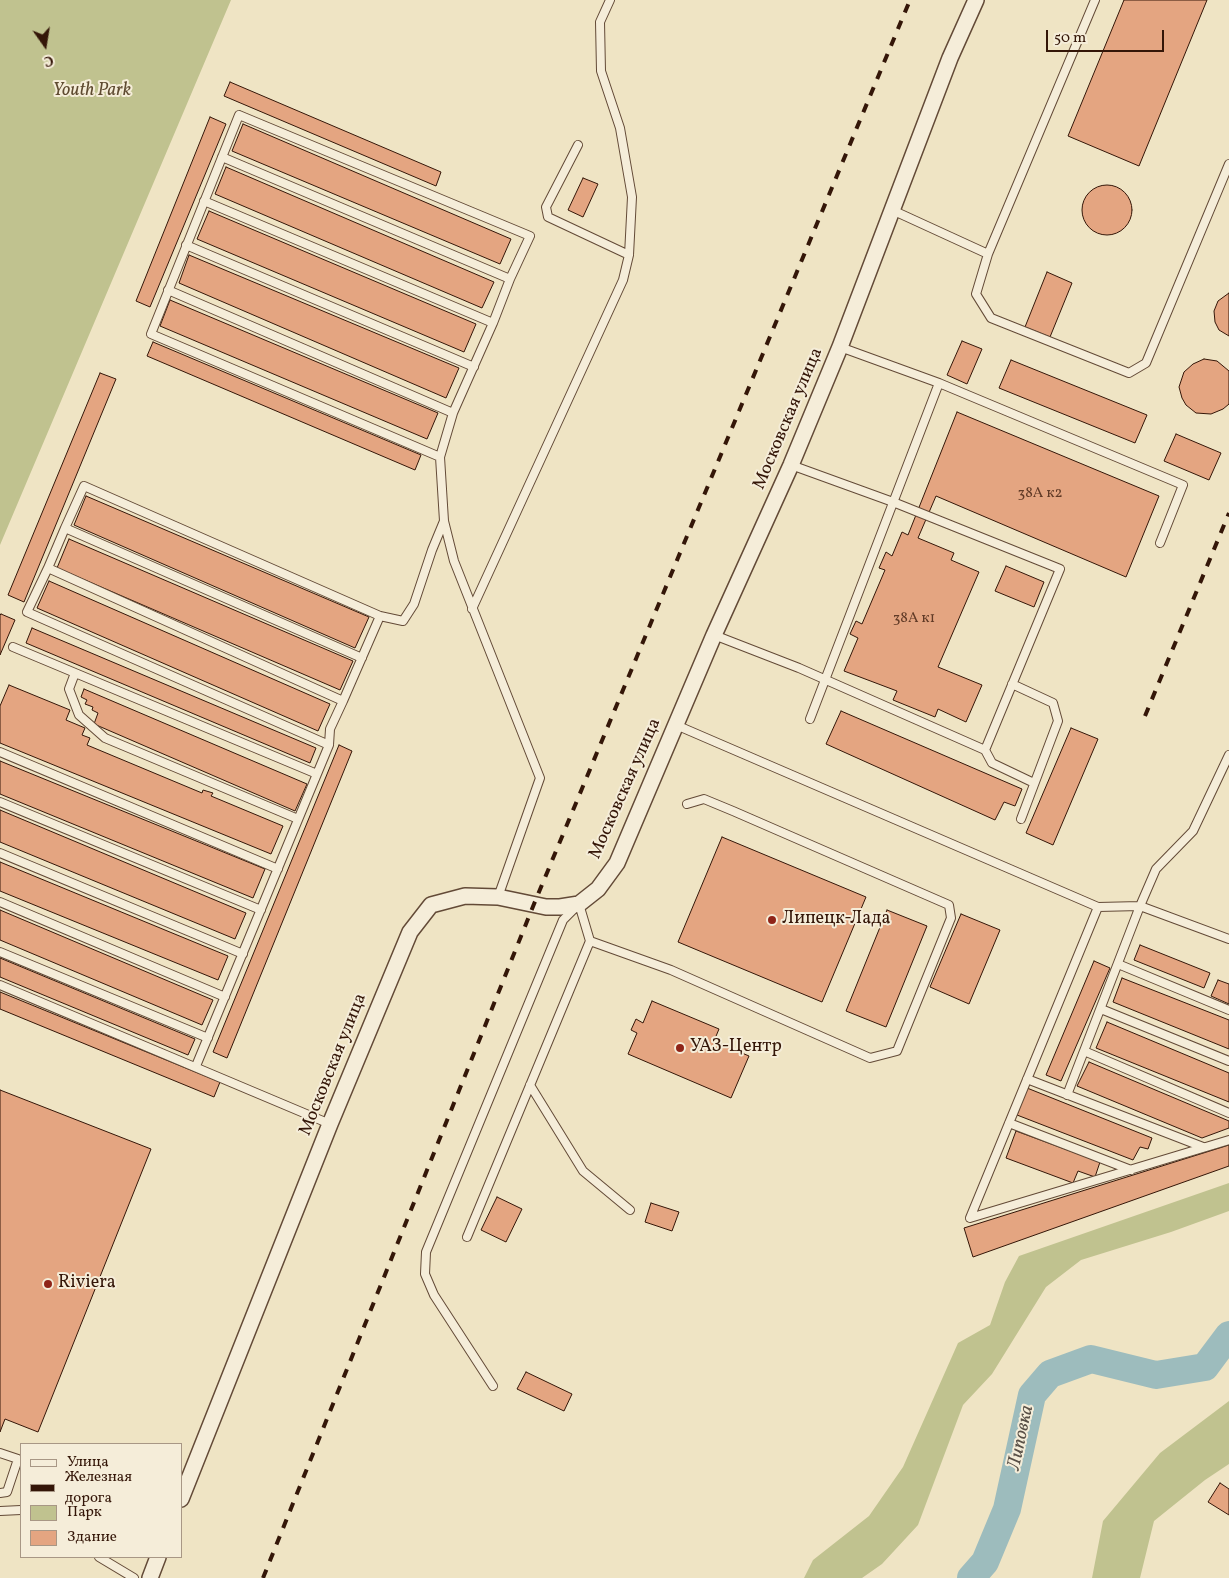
<!DOCTYPE html>
<html>
<head>
<meta charset="utf-8">
<style>
	body { margin:0 }
	#map { position:relative; width:1229px; height:1578px; overflow:hidden; background:#efe4c4; font-family:Vollkorn,serif }
	canvas { display:block }
	.legend { position:absolute; left:20px; top:1443px; width:162px; height:115px; box-sizing:border-box; background:#f5edd9; border:1px solid #a89785; margin:0; padding:6px 9px; list-style:none; font-size:15px; color:#341608 }
	.legend li { display:flex; align-items:center; gap:10px; height:25px }
	.legend b { width:25px; border:1px solid #a89785 }
	.north { position:absolute; left:20px; top:20px; width:50px; height:50px; -webkit-text-stroke:4px #f5edd9; paint-order:stroke; rotate:167deg; font-size:14px; font-weight:700; line-height:20px; text-align:center; color:#341608 }
	.north::after { content:''; display:block; margin:auto; width:18px; height:22px; background:#341608; clip-path:polygon(50% 0,100% 100%,50% 72%,0 100%) }
	.scale { position:absolute; left:1046px; top:30px; width:118px; height:22px; box-sizing:border-box; border:2px solid #341608; border-top:0; padding-left:6px; font-size:15px; line-height:18px; white-space:nowrap; color:#341608; -webkit-text-stroke:4px #f5edd9; paint-order:stroke }
</style>
</head>
<body>
<div id="map">
<canvas width="1229" height="1578"></canvas>
<ul class="legend">
<li><b style="height:6px;background:#f5edd9"></b>Улица</li>
<li><b style="height:6px;background:#341608"></b>Железная дорога</li>
<li><b style="height:14px;background:#c0c28f"></b>Парк</li>
<li><b style="height:14px;background:#e4a581"></b>Здание</li>
</ul>
<div class="north">С</div>
<div class="scale">50 m</div>
</div>
<script>
const ctx = document.querySelector('canvas').getContext('2d');
ctx.lineJoin = 'round';
function fill(path, color) {
  ctx.fillStyle = color;
  ctx.fill(path, 'evenodd');
}
function shape(rows) {
  const path = new Path2D();
  for (const r of rows) {
    if (r.length === 3) {
      path.moveTo(r[0] + r[2], r[1]);
      path.arc(r[0], r[1], r[2], 0, 2 * Math.PI);
      continue;
    }
    path.moveTo(r[0], r[1]);
    for (let i = 2; i < r.length; i += 2) path.lineTo(r[i], r[i + 1]);
  }
  return path;
}
function strokePath(path, color, width, dash) {
  ctx.strokeStyle = color;
  ctx.lineWidth = width;
  ctx.lineCap = dash ? 'butt' : 'round';
  ctx.setLineDash(dash || []);
  ctx.stroke(path);
}
function write(font, color, halo, rows, align = 'center') {
  ctx.font = font + ' Vollkorn,serif';
  ctx.lineWidth = 4;
  ctx.setLineDash([]);
  ctx.textBaseline = 'middle';
  ctx.strokeStyle = halo;
  ctx.fillStyle = color;
  for (const [text, x, y, turn = 0] of rows) {
    ctx.save();
    ctx.translate(x, y);
    ctx.rotate((+turn || 0) * Math.PI / 180);
    ctx.textAlign = isNaN(turn) ? turn : align;
    if (halo) ctx.strokeText(text, 0, 0);
    ctx.fillText(text, 0, 0);
    ctx.restore();
  }
}
const green = shape([
	[0,0,231,0,0,545],
	[1229,1183,1229,1211,1171,1232,1081,1260,1046,1287,992,1374,963,1405,918,1525,882,1564,862,1578,804,1578,813,1560,869,1516,903,1467,958,1343,990,1325,1005,1282,1019,1256],
	[1229,1401,1229,1464,1205,1480,1154,1521,1140,1578,1092,1578,1103,1521,1160,1453]
]);
const river = shape([
	[971,1578,985,1562,1007,1509,1032,1395,1050,1374,1091,1359,1156,1375,1205,1367,1229,1335]
]);
const building = shape([
	[1124,0,1207,0,1139,166,1068,136,1124,0],
	[230,82,441,172,436,186,224,96,230,82],
	[210,117,226,124,150,307,136,301,210,117],
	[243,124,511,239,500,264,232,151,243,124],
	[226,167,494,282,482,308,215,194,226,167],
	[583,178,598,184,583,217,568,210,583,178],
	[1107,210,25],
	[209,211,476,324,464,352,197,239,209,211],
	[189,255,459,368,446,398,179,283,189,255],
	[1047,272,1072,283,1050,337,1025,327,1047,272],
	[1229,293,1229,336,1219,330,1215,322,1214,311,1218,301,1229,293],
	[170,300,438,413,427,439,160,326,170,300],
	[962,341,982,349,967,384,947,375,962,341],
	[153,342,421,455,415,470,147,356,153,342],
	[1204,359,1217,361,1229,371,1229,404,1223,409,1211,414,1196,413,1186,405,1182,398,1179,387,1184,372,1193,364,1204,359],
	[1011,360,1147,415,1135,443,999,388,1011,360],
	[100,373,116,379,24,602,8,595,100,373],
	[957,412,1159,496,1126,577,936,496,918,538,954,553,951,560,979,572,938,667,982,685,966,722,938,709,935,717,893,700,897,691,844,671,858,638,850,634,856,621,862,624,885,570,879,568,886,552,892,556,902,532,908,535,957,412],
	[1176,434,1221,453,1209,480,1164,461,1176,434],
	[86,496,369,617,355,648,74,525,86,496],
	[69,539,353,661,340,690,57,568,69,539],
	[1006,566,1044,582,1034,607,995,591,1006,566],
	[49,581,330,704,318,731,37,608,49,581],
	[1,614,15,620,0,655,0,615,1,614],
	[32,628,316,748,310,763,26,643,32,628],
	[9,685,70,710,66,720,85,728,82,735,90,738,87,745,202,793,203,790,213,793,211,796,283,826,271,854,0,743,0,706,9,685],
	[84,689,307,784,295,811,94,724,98,713,92,710,93,707,85,704,87,700,81,697,84,689],
	[841,711,1022,789,1015,806,1004,802,995,820,826,744,841,711],
	[1071,728,1098,739,1053,845,1026,833,1071,728],
	[339,745,352,751,227,1058,213,1052,339,745],
	[0,761,265,869,253,898,0,794,0,761],
	[0,810,246,913,235,939,0,842,0,810],
	[722,837,866,897,822,1002,678,942,722,837],
	[0,862,228,956,218,980,0,891,0,862],
	[0,910,213,1000,202,1025,0,940,0,910],
	[887,910,927,926,886,1027,846,1011,887,910],
	[961,914,1000,930,969,1004,930,987,961,914],
	[1140,945,1210,973,1204,988,1134,960,1140,945],
	[0,958,195,1039,188,1055,0,977,0,958],
	[1094,961,1110,968,1061,1081,1046,1075,1094,961],
	[1122,978,1229,1020,1229,1049,1113,1002,1122,978],
	[1218,980,1229,984,1229,1004,1211,996,1218,980],
	[0,992,220,1082,214,1097,0,1009,0,992],
	[652,1001,719,1029,714,1041,749,1056,731,1098,628,1054,637,1033,631,1030,636,1019,643,1023,652,1001],
	[1107,1022,1229,1073,1229,1102,1096,1048,1107,1022],
	[1089,1062,1229,1121,1229,1128,1202,1138,1077,1086,1089,1062],
	[1027,1088,1152,1138,1148,1149,1140,1147,1133,1160,1017,1115,1027,1088],
	[0,1090,151,1149,38,1432,5,1419,0,1432,0,1090],
	[1016,1131,1100,1162,1095,1177,1078,1171,1073,1183,1006,1158,1016,1131],
	[1229,1145,1229,1166,973,1257,964,1228,1229,1145],
	[497,1197,522,1209,506,1242,481,1230,497,1197],
	[651,1203,679,1212,672,1231,645,1222,651,1203],
	[526,1372,572,1394,564,1411,517,1389,526,1372],
	[1220,1483,1229,1489,1229,1515,1208,1502,1220,1483]
]);
const service = shape([
	[1095,0,988,254,976,294,991,318,1129,373,1146,363,1229,164],
	[578,145,546,207,548,217,629,255],
	[222,157,510,279],
	[204,201,493,323],
	[892,210,988,254],
	[186,245,474,367],
	[168,290,453,413],
	[840,347,939,383,1183,485,1160,543],
	[440,457,151,334,239,115,530,236,510,279,493,323,453,413,440,457,444,521,454,561,540,778,498,897],
	[791,465,893,502,1060,569,985,750],
	[65,528,84,486,380,616,403,621,414,604,432,550,444,521],
	[48,568,65,528,362,658],
	[472,609,623,280,629,255,632,197,620,128,601,71,600,22,610,0],
	[714,635,799,668,985,750,992,763,1034,783],
	[13,647,317,774],
	[75,673,69,689,79,715,105,738,298,819],
	[1012,684,1053,703,1058,721,1021,819],
	[343,701,380,616],
	[810,719,939,383],
	[676,725,1098,907,1140,906,1229,939],
	[0,752,278,869],
	[0,802,261,910],
	[0,853,243,954],
	[0,902,225,997],
	[1098,907,970,1218,1229,1140],
	[0,952,208,1038],
	[1118,964,1229,1010],
	[0,985,330,1124],
	[1101,1009,1229,1061],
	[1084,1051,1229,1113],
	[196,1066,329,745,330,729,343,701,48,568,27,612,329,745],
	[1027,1079,1203,1147],
	[530,1085,583,1171,630,1210],
	[1067,1095,1140,906,1156,869,1193,831,1229,755],
	[1009,1123,1131,1170],
	[467,1237,590,941],
	[493,1386,434,1295,425,1274,426,1252,563,920,579,904,590,941,671,970,870,1058,897,1051,951,918,949,905,733,811,704,799,687,804],
	[0,1453,18,1459,7,1492,0,1493],
	[0,1511,21,1510],
	[99,1557,134,1578]
]);
const minor = shape([
	[181,1499,330,1124,410,932,431,905,465,896,498,897,546,907,560,907,579,904,598,889,617,863,714,635,791,465,840,347,950,58,976,0],
	[150,1578,158,1557]
]);
const rail = shape([
	[1145,716,1229,513],
	[263,1578,534,904,910,0]
]);
const markers = [
	[772,920,5,"#8f2418"],
	[680,1048,5,"#8f2418"],
	[48,1284,5,"#8f2418"]
];
const numberNames = [
	["38А к2",1040,494],
	["38А к1",914,619]
];
const parkNames = [
	["Youth Park",92,92]
];
const streetNames = [
	["Московская улица",789,419,-67],
	["Московская улица",626,789,-66],
	["Московская улица",334,1065,-68]
];
const poiNames = [
	["Липецк-Лада",782,920],
	["УАЗ-Центр",690,1048],
	["Riviera",58,1284]
];
const waterNames = [
	["Липовка",1022,1438,-78]
];
fill(green, '#c0c28f');
strokePath(river, '#9dbcbd', 28);
fill(building, '#e4a581');
strokePath(building, '#341608', 1);
strokePath(service, '#634a37', 10);
strokePath(minor, '#634a37', 18);
strokePath(service, '#f5edd9', 8);
strokePath(minor, '#f5edd9', 15);
strokePath(rail, '#341608', 4, [9, 9]);
for (const [x, y, r, color] of markers) {
  const dot = new Path2D();
  dot.arc(x, y, r, 0, 2 * Math.PI);
  ctx.fillStyle = color;
  ctx.fill(dot);
  strokePath(dot, '#f5edd9', 2);
}
write('15px', '#603a26', null, numberNames);
write('italic 18px', '#5e4a30', '#f5edd9', parkNames);
write('18px', '#341608', '#f5edd9', streetNames);
write('18px', '#341608', '#f5edd9', poiNames, 'left');
write('italic 19px', '#595047', '#f5edd9', waterNames);
</script>
</body>
</html>
